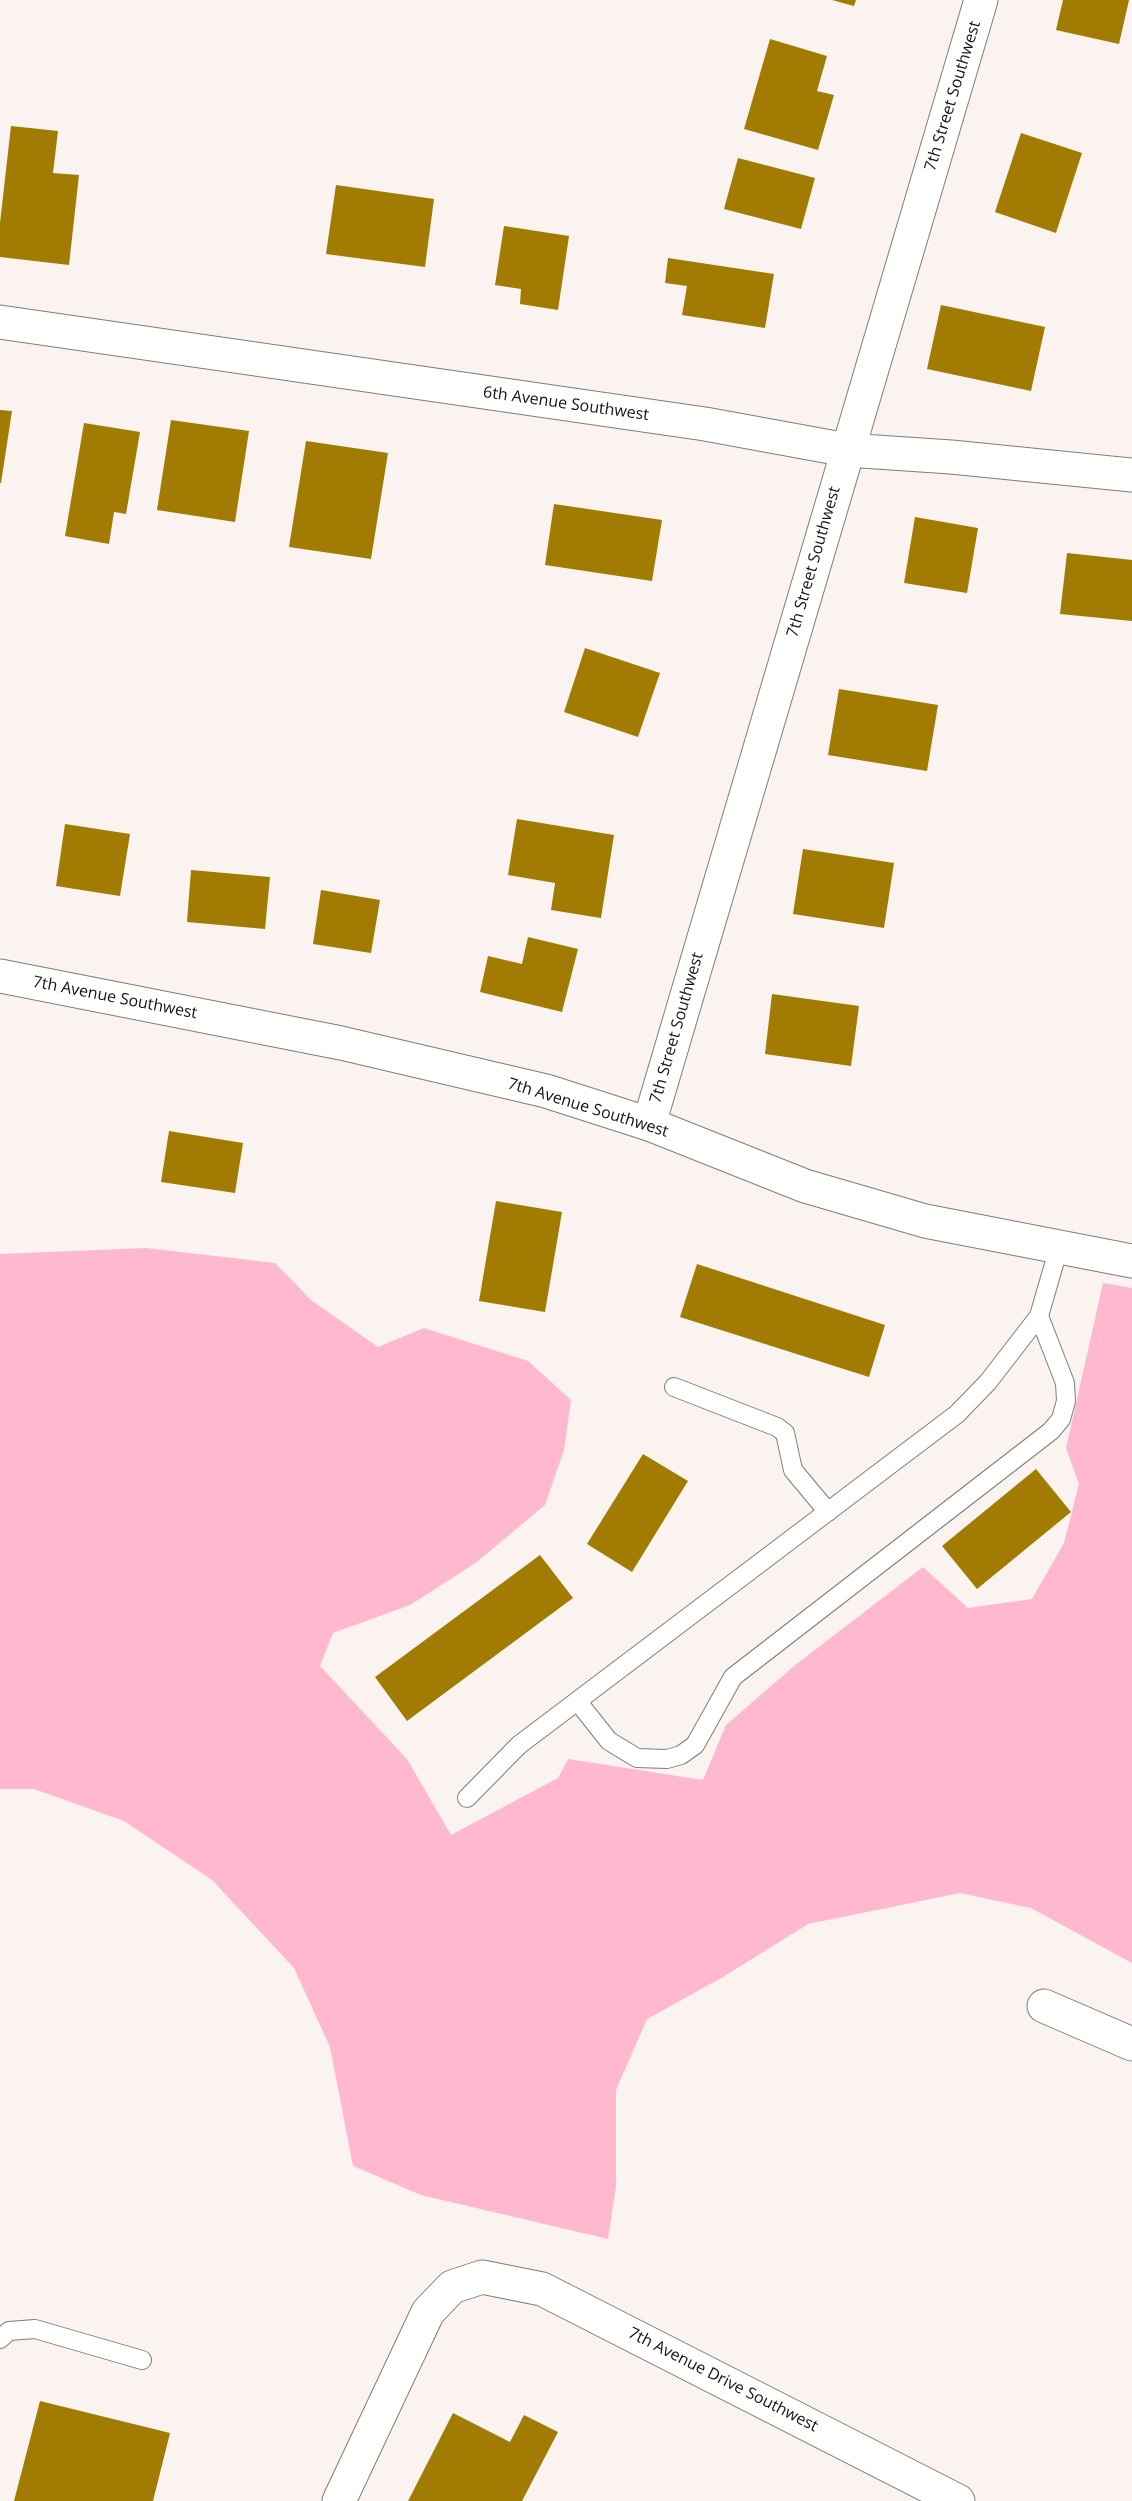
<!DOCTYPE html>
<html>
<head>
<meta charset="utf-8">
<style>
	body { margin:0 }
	canvas { display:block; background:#faf3ef }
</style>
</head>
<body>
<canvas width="1132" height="2501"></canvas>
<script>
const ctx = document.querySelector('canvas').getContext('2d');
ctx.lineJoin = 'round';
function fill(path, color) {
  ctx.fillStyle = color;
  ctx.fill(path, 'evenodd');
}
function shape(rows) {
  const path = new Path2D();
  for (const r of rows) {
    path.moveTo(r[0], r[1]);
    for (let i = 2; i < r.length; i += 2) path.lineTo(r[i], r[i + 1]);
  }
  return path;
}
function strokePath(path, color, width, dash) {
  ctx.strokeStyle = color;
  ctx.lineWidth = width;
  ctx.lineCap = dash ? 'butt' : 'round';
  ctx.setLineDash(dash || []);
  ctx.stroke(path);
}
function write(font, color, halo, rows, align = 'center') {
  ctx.font = font + ' "Open Sans",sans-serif';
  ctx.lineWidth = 5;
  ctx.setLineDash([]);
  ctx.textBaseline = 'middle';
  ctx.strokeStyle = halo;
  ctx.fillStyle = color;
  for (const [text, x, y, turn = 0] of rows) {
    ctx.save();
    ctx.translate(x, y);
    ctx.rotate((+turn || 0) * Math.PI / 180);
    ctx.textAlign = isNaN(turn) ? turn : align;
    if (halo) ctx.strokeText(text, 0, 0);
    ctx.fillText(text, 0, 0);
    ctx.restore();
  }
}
const green = shape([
	[146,1248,275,1263,311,1300,378,1347,424,1328,528,1361,571,1400,564,1450,545,1505,477,1562,410,1605,333,1633,320,1666,407,1759,451,1835,558,1778,568,1759,703,1780,726,1725,794,1666,923,1567,968,1608,1032,1599,1064,1543,1079,1484,1066,1448,1103,1283,1132,1288,1132,1963,1031,1908,960,1893,808,1924,723,1977,647,2019,616,2090,616,2186,608,2239,421,2195,353,2166,330,2047,294,1968,212,1880,124,1821,34,1789,0,1789,0,1254]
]);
const building = shape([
	[832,0,856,0,854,6],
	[1063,0,1129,0,1119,44,1056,30],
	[770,39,827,56,817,91,834,95,818,150,744,129],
	[11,126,58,131,53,173,79,175,69,265,0,257,0,223],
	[1021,133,1082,153,1056,233,995,212],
	[738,158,815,178,801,229,724,209],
	[336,185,434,199,425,267,326,254],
	[504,226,569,236,558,310,520,304,521,289,495,285],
	[668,258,774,274,765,328,682,315,687,286,665,283],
	[941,305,1045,327,1031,391,927,369],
	[0,410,12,411,1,483,0,483],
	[171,420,249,431,235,522,157,510],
	[84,423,140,432,126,514,114,512,109,544,65,536],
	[306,441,388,453,371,559,289,547],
	[554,504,662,520,652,581,545,565],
	[915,517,978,528,967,593,904,583],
	[1067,553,1132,560,1132,621,1060,614],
	[585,648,660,673,638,737,564,712],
	[839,689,938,705,927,771,828,755],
	[517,819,614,835,601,918,551,910,555,883,508,875],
	[65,824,130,834,120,896,56,886],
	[803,849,894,863,884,928,793,914],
	[191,870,270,877,265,929,187,922],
	[321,890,380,900,371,953,313,944],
	[528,937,578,949,562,1012,480,992,488,956,522,964],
	[772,994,859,1006,851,1066,765,1054],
	[169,1131,243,1143,235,1193,161,1182],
	[496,1201,562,1212,545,1312,479,1301],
	[697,1264,885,1325,869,1377,680,1317],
	[643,1454,688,1481,632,1572,587,1544],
	[1036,1469,1071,1512,977,1589,942,1546],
	[540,1555,573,1598,407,1721,375,1677],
	[40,2401,170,2433,153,2501,14,2501],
	[453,2413,510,2442,524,2415,558,2432,522,2501,408,2501]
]);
const lane = shape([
	[674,1387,777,1427,785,1433,793,1470,828,1512],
	[578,1702,609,1741,637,1758,667,1759,681,1755,695,1745,733,1677,1051,1431,1061,1419,1066,1401,1065,1383,1039,1316],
	[467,1798,519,1745,957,1414,988,1382,1039,1316,1059,1247],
	[0,2339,9,2331,35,2329,142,2360]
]);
const street = shape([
	[0,322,705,424,847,450,951,457,1132,475],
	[649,1124,981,0],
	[1044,2006,1132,2044],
	[339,2501,428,2312,452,2287,482,2277,542,2289,958,2501]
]);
const secondary = shape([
	[0,976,341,1043,546,1091,649,1124,805,1186,925,1221,1132,1261]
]);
const streetNames = [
	["7th Street Southwest",953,96,-73],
	["6th Avenue Southwest",566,404,8],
	["7th Street Southwest",814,562,-74],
	["7th Avenue Southwest",115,998,11],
	["7th Street Southwest",677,1028,-74],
	["7th Avenue Southwest",588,1108,17],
	["7th Avenue Drive Southwest",723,2380,27]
];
fill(green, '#ffb8d0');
fill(building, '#a27c02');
strokePath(lane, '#817c78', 20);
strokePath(street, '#817c78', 35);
strokePath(secondary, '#817c78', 35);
strokePath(lane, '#fff', 18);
strokePath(street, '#fff', 33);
strokePath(secondary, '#fff', 33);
write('16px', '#151312', '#fff', streetNames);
</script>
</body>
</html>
